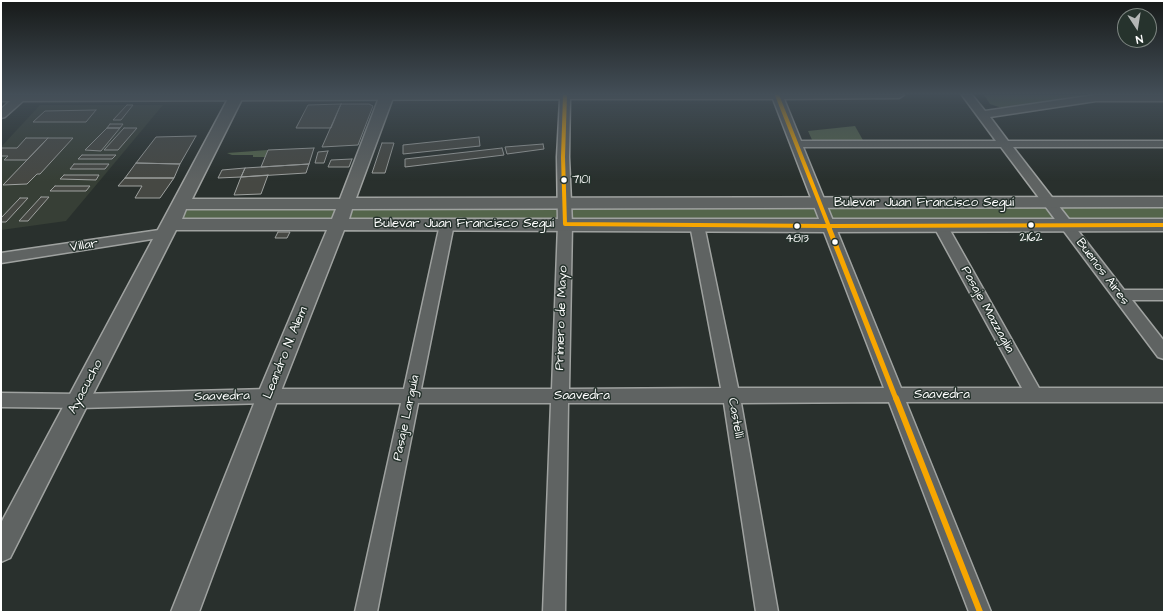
<!DOCTYPE html>
<html>
<head>
<meta charset="utf-8">
<style>
	body { margin:0 }
	#map { position:relative; width:1165px; height:613px; overflow:hidden; background:#29302d; font-family:"Architects Daughter",sans-serif }
	canvas { display:block }
	.frame { position:absolute; inset:0; border:2px solid #fff; pointer-events:none }
	.north { position:absolute; left:1117px; top:8px; width:40px; height:40px; box-sizing:border-box; background:#26332d; border:1px solid #7d8581; border-radius:50%; rotate:168deg; font-size:11px; font-weight:700; line-height:16px; text-align:center; color:#fff }
	.north::after { content:''; display:block; margin:auto; width:14px; height:18px; background:#b4b7b6; clip-path:polygon(50% 0,100% 100%,50% 72%,0 100%) }
</style>
</head>
<body>
<div id="map">
<canvas width="1165" height="613"></canvas>
<div class="frame"></div>
<div class="north">N</div>
</div>
<script>
const ctx = document.querySelector('canvas').getContext('2d');
ctx.lineJoin = 'round';
function fill(path, color) {
  ctx.fillStyle = color;
  ctx.fill(path, 'evenodd');
}
function shape(rows) {
  const path = new Path2D();
  for (const r of rows) {
    path.moveTo(r[0], r[1]);
    for (let i = 2; i < r.length; i += 2) path.lineTo(r[i], r[i + 1]);
  }
  return path;
}
function strokePath(path, color, width, dash) {
  ctx.strokeStyle = color;
  ctx.lineWidth = width;
  ctx.lineCap = dash ? 'butt' : 'round';
  ctx.setLineDash(dash || []);
  ctx.stroke(path);
}
function write(font, color, halo, rows, align = 'center') {
  ctx.font = font + ' "Architects Daughter",sans-serif';
  ctx.lineWidth = 3;
  ctx.setLineDash([]);
  ctx.textBaseline = 'middle';
  ctx.strokeStyle = halo;
  ctx.fillStyle = color;
  for (const [text, x, y, turn = 0] of rows) {
    ctx.save();
    ctx.translate(x, y);
    ctx.rotate((+turn || 0) * Math.PI / 180);
    ctx.textAlign = isNaN(turn) ? turn : align;
    if (halo) ctx.strokeText(text, 0, 0);
    ctx.fillText(text, 0, 0);
    ctx.restore();
  }
}
const built = shape([
	[40,105,163,105,66,221,1,230,1,147]
]);
const green = shape([
	[984,95,1085,95,1005,109,990,104],
	[855,126,864,142,813,142,808,131],
	[268,150,265,157,253,157,253,155,232,155,227,153],
	[1164,202,1164,225,171,224,181,204]
]);
const building = shape([
	[341,104,369,104,373,106,358,145,322,147,341,104],
	[341,104,331,128,296,128,308,105,341,104],
	[127,105,133,105,121,120,113,120,127,105],
	[96,110,86,122,33,122,45,111,96,110],
	[110,124,123,124,120,128,107,128,110,124],
	[107,128,120,128,101,151,85,150,107,128],
	[124,128,137,128,118,150,104,150,124,128],
	[196,136,180,164,136,163,156,137,196,136],
	[479,137,480,146,403,154,403,145,479,137],
	[26,138,48,138,27,160,4,160,8,156,1,156,1,148,17,148,26,138],
	[48,138,73,138,40,174,37,174,27,184,3,185,48,138],
	[382,143,394,143,385,173,372,173,382,143],
	[543,144,544,149,507,154,505,147,543,144],
	[314,148,309,164,261,167,268,150,314,148],
	[502,148,504,155,405,167,405,159,502,148],
	[328,151,324,163,315,163,318,152,328,151],
	[82,155,116,155,112,159,78,159,82,155],
	[352,159,349,167,328,167,331,160,352,159],
	[136,163,180,164,174,178,125,178,136,163],
	[74,164,109,164,105,169,70,169,74,164],
	[309,164,306,173,241,177,245,168,309,164],
	[245,168,241,177,218,178,222,170,245,168],
	[64,175,99,175,96,180,60,179,64,175],
	[268,175,261,194,234,195,241,177,268,175],
	[125,178,174,178,160,198,135,198,142,186,118,186,125,178],
	[55,186,90,186,86,191,50,191,55,186],
	[41,197,49,197,28,221,19,221,41,197],
	[20,198,28,198,6,222,1,222,1,218,20,198],
	[278,232,290,232,287,238,275,238,278,232]
]);
const minor = shape([
	[1,95,904,95,899,98,784,99,801,141,996,141,962,95,972,95,985,111,1095,95,1164,95,1164,101,1096,101,990,117,1008,141,1164,141,1164,147,1013,147,1124,290,1164,290,1164,300,1132,300,1164,341,1164,359,1158,357,1001,147,803,147,901,388,1022,388,933,225,935,222,940,221,945,222,947,225,1039,388,1164,388,1164,402,906,402,991,612,969,612,889,402,741,403,778,612,756,612,724,403,568,403,565,612,543,612,551,403,418,403,377,612,355,612,401,403,268,403,79,408,1,407,1,393,79,394,268,389,404,389,440,224,442,221,447,220,452,221,454,224,421,389,552,389,558,224,557,157,560,99,23,101,5,117,1,118,1,109,10,101,1,101,1,95],
	[570,99,773,99,884,388,738,388,704,225,702,222,697,221,692,222,690,225,721,388,569,389,572,224,569,157,570,99],
	[166,229,171,230,173,233,171,236,1,263,1,253,166,229]
]);
const major = shape([
	[230,95,244,95,192,199,340,199,380,95,394,95,356,198,1164,197,1164,207,352,209,349,219,1164,219,1164,231,828,232,344,230,279,396,199,612,171,612,257,396,327,230,176,230,10,558,1,562,1,523,230,95],
	[186,209,336,209,332,219,182,219,186,209]
]);
const bus1Far2 = shape([
	[565,95,563,157,565,224,828,226,1164,225],
	[777,95,830,229]
]);
const bus1Far1 = shape([
	[829,228,896,399]
]);
const bus1 = shape([
	[896,398,980,612]
]);
const markers = [
	[564,180,3.5,"#fff"],
	[1031,225,3.5,"#fff"],
	[797,226,3.5,"#fff"],
	[835,242,3.5,"#fff"]
];
const busNames = [
	["7101",572,180,"left"],
	["2162",1031,238],
	["4813",797,239]
];
const streetNames = [
	["Bulevar Juan Francisco Seguí",924,203],
	["Bulevar Juan Francisco Seguí",464,224],
	["Villar",84,246,-9],
	["Buenos Aires",1102,272,53],
	["Pasaje Mazzaglia",987,310,61],
	["Primero de Mayo",562,318,-88],
	["Leandro N. Alem",286,353,-68],
	["Ayacucho",86,387,-62],
	["Saavedra",942,395],
	["Saavedra",582,396],
	["Saavedra",222,397,-1],
	["Pasaje Larguía",407,418,-78],
	["Castelli",735,418,80]
];
fill(built, '#373f36');
fill(green, '#54654b');
fill(building, '#464843');
strokePath(building, '#9fa2a0', 1);
strokePath(minor, '#9fa2a0', 3);
strokePath(major, '#9fa2a0', 3);
fill(minor, '#5f6362');
fill(major, '#5f6362');
strokePath(bus1Far2, '#f7a600', 4);
strokePath(bus1Far1, '#f7a600', 5);
strokePath(bus1, '#f7a600', 6);
const sky = ctx.createLinearGradient(0, 0, 0, 181);
sky.addColorStop(0, '#171a19');
sky.addColorStop(0.52, '#434e57');
sky.addColorStop(1, '#434e5700');
ctx.fillStyle = sky;
ctx.fillRect(0, 0, 1165, 181);
for (const [x, y, r, color] of markers) {
  const dot = new Path2D();
  dot.arc(x, y, r, 0, 2 * Math.PI);
  ctx.fillStyle = color;
  ctx.fill(dot);
  strokePath(dot, '#26332d', 1.5);
}
write('12px', '#fff', '#26332d', busNames);
write('13px', '#fff', '#26332d', streetNames);
</script>
</body>
</html>
